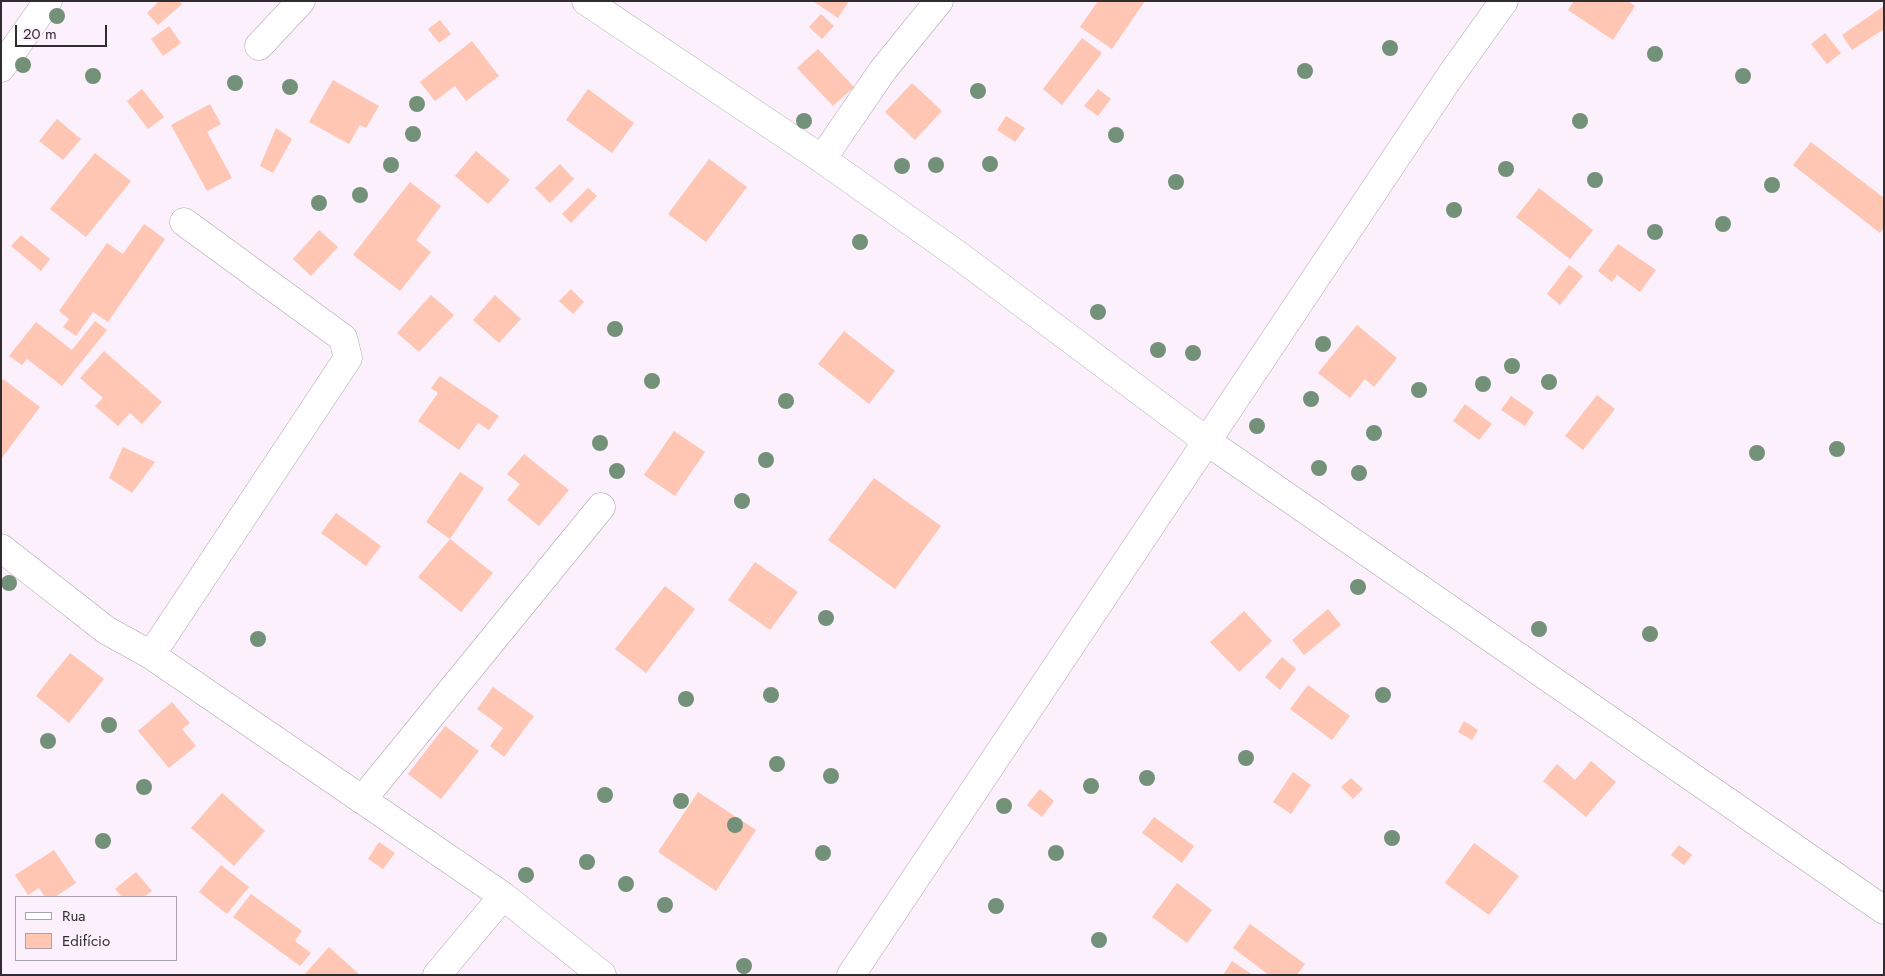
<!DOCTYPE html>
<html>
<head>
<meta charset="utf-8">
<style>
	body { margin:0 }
	#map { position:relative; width:1885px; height:976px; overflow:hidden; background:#fbf0fb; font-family:Jost,sans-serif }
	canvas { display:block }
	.frame { position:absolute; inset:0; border:2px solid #302c30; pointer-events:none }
	.legend { position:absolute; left:15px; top:896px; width:162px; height:65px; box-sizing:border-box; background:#fbf0fb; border:1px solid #aaa2aa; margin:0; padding:6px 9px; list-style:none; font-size:15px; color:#302c30 }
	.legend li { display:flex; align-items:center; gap:10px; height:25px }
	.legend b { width:25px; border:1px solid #aaa2aa }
	.scale { position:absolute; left:15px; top:25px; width:92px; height:22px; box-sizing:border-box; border:2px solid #302c30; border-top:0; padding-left:6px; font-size:15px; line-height:18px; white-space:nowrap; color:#302c30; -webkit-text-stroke:4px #fbf0fb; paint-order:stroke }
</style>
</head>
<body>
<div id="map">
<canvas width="1885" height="976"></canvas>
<div class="frame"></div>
<ul class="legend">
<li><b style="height:6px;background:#fff"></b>Rua</li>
<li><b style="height:14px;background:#fec6b3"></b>Edifício</li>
</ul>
<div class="scale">20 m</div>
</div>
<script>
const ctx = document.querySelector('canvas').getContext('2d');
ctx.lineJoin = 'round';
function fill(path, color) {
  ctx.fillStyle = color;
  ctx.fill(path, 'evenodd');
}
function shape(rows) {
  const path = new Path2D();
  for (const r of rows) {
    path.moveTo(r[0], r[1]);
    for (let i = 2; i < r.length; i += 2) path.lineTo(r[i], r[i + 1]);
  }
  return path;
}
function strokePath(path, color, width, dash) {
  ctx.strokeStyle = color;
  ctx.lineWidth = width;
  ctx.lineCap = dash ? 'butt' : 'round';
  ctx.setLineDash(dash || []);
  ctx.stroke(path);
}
const building = shape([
	[159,1,179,1,182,4,158,25,147,13],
	[813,1,849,1,838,18],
	[1098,1,1145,1,1112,49,1080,27],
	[1574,1,1628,1,1635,6,1613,40,1568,10],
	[1884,6,1884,29,1852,50,1842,35],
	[821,14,834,26,822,39,809,27],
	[440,20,451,34,439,43,428,29],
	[169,26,181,43,163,56,151,39],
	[1825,33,1841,53,1827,64,1811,44],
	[1082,38,1102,53,1062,105,1043,89],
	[472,41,499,76,466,101,455,86,435,101,420,82],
	[818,49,854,87,833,106,797,68],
	[333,80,379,106,366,128,360,125,349,144,309,122],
	[912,83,942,111,915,140,885,112],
	[142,89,164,117,148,129,127,101],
	[588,89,634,123,612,153,566,120],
	[1098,89,1111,99,1098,116,1084,106],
	[210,104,221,124,207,132,232,178,207,191,171,125],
	[1006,116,1025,128,1015,142,997,130],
	[57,119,81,139,63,160,39,141],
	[276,128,292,139,273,173,260,166],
	[1811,142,1884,198,1884,228,1880,233,1793,165],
	[476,151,510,180,488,204,455,176],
	[95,153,131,181,86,237,50,209],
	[709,159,747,187,706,242,668,214],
	[560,164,574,179,550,203,535,188],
	[410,182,441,206,416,240,431,252,400,291,353,255],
	[588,188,597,196,571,223,562,214],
	[1539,188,1593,230,1570,259,1516,217],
	[144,224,165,239,108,322,93,312,76,336,63,327,69,319,59,311,107,243,123,254],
	[319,230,338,247,311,276,293,259],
	[21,235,50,259,41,271,11,246],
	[1618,244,1656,270,1640,292,1617,275,1612,282,1598,271],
	[1569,265,1583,276,1560,305,1547,294],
	[571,289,584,302,573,314,559,301],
	[431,295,454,315,419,352,397,333],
	[495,295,521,319,499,343,473,320],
	[95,321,107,330,62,386,27,359,22,365,9,356,36,322,72,350],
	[1357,325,1397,358,1374,387,1365,379,1350,398,1318,373],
	[844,331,895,371,869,404,818,364],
	[104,351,162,402,142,424,130,413,118,426,95,406,103,398,80,378],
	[440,376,499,416,489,430,478,423,459,450,418,421,438,393,431,388],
	[3,379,40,407,1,459,1,382],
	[1597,395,1615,409,1583,450,1565,436],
	[1511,396,1534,412,1525,426,1501,410],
	[1465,404,1492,424,1479,440,1453,421],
	[674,431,705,452,675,496,644,475],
	[123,447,155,462,132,493,109,478],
	[524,454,569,490,539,526,507,500,520,484,507,474],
	[460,472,484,488,450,539,426,522],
	[874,478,941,526,895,589,828,540],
	[336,513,381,546,366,566,321,533],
	[450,539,493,573,461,612,418,577],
	[755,562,798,592,770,630,728,600],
	[665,586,695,609,646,673,615,649],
	[1328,609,1341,625,1304,655,1292,640],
	[1244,611,1272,641,1239,672,1210,642],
	[70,653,104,679,69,723,36,696],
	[1282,657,1296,669,1280,690,1265,677],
	[1308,685,1350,716,1332,740,1290,709],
	[493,687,534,716,504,757,490,746,503,728,477,709],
	[172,702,190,723,182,729,196,746,169,768,138,731],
	[1464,721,1478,730,1472,740,1458,732],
	[445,726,479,751,441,799,408,774],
	[1591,761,1616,782,1586,817,1543,781,1557,764,1575,780],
	[1293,772,1311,785,1291,814,1273,802],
	[1351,778,1363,789,1353,799,1341,787],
	[1040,789,1054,801,1042,817,1027,805],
	[698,792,756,830,716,891,658,852],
	[222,793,265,831,234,866,191,828],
	[1154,817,1194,846,1182,863,1142,833],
	[379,842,395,853,383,869,368,859],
	[1474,843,1519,876,1489,915,1445,883],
	[1679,845,1692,855,1684,865,1671,855],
	[54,850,76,883,55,897,45,897,39,888,28,895,15,875],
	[221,865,249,887,227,914,199,892],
	[136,872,152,891,144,897,122,897,115,889],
	[1177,883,1212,910,1187,943,1152,917],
	[251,894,302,931,295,941,311,953,300,966,233,917],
	[1250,924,1305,964,1297,975,1269,975,1233,948],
	[329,947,360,975,304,975],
	[1232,961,1253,975,1223,975]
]);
const minor = shape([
	[586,1,822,159,958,255,1208,442,1884,910],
	[259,46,301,1],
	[1,68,48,1],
	[822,159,883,70,939,1],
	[1,548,106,630,151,655,503,896,602,975],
	[151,655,348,358,343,338,184,222],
	[362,800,601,507],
	[437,975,503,896],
	[851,975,1451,75,1504,1]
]);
const trees = [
	[57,16],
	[1390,48],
	[1655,54],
	[23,65],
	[1305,71],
	[93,76],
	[1743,76],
	[235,83],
	[290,87],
	[978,91],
	[417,104],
	[804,121],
	[1580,121],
	[413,134],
	[1116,135],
	[990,164],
	[391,165],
	[936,165],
	[902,166],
	[1506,169],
	[1595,180],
	[1176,182],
	[1772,185],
	[360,195],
	[319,203],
	[1454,210],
	[1723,224],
	[1655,232],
	[860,242],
	[1098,312],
	[615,329],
	[1323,344],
	[1158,350],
	[1193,353],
	[1512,366],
	[652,381],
	[1549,382],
	[1483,384],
	[1419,390],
	[1311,399],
	[786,401],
	[1257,426],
	[1374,433],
	[600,443],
	[1837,449],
	[1757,453],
	[766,460],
	[1319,468],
	[617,471],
	[1359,473],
	[742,501],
	[9,583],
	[1358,587],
	[826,618],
	[1539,629],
	[1650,634],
	[258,639],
	[771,695],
	[1383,695],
	[686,699],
	[109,725],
	[48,741],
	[1246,758],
	[777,764],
	[831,776],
	[1147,778],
	[1091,786],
	[144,787],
	[605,795],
	[681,801],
	[1004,806],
	[735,825],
	[1392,838],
	[103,841],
	[823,853],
	[1056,853],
	[587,862],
	[526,875],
	[626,884],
	[665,905],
	[996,906],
	[1099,940],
	[744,966]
];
fill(building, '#fec6b3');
strokePath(minor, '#afa4af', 29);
strokePath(minor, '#fff', 28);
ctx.fillStyle = '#739079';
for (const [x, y] of trees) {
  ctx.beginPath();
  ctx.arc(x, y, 8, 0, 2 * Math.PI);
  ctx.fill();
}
</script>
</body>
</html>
